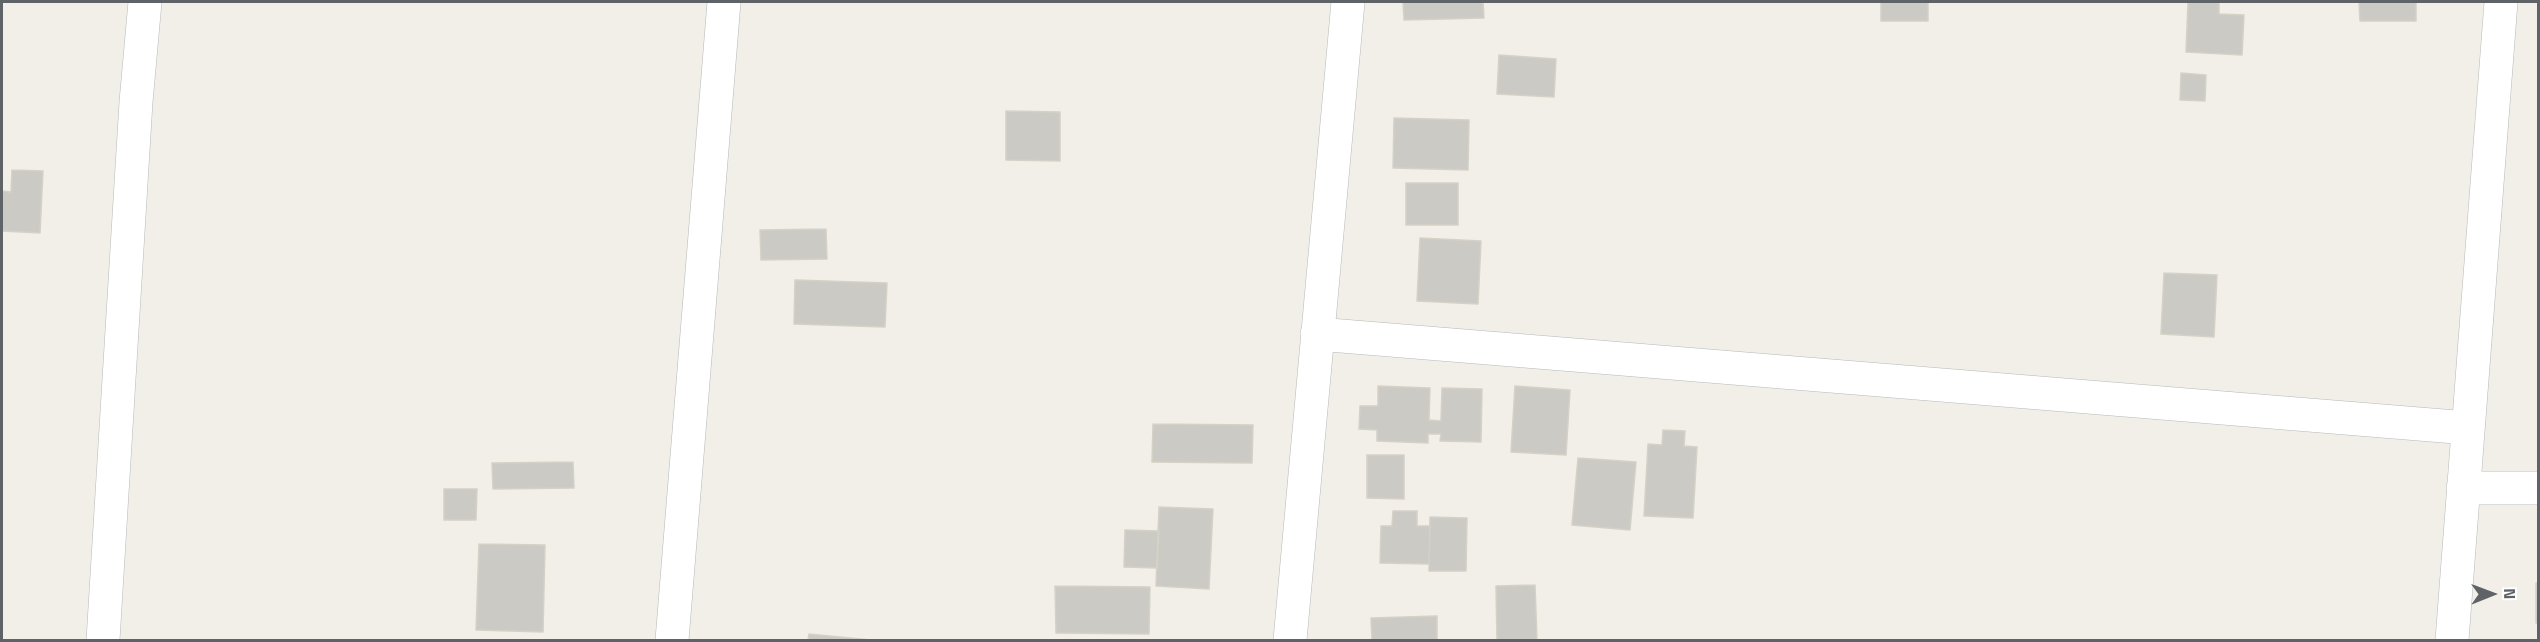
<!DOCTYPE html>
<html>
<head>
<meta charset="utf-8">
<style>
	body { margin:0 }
	#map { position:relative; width:2540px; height:642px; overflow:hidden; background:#f1efe8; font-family:"Titillium Web",sans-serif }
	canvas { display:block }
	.frame { position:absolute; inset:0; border:3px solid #5f6368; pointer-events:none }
	.north { position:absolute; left:2462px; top:564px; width:60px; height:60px; -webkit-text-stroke:4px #fff; paint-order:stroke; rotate:89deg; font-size:16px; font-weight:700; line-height:24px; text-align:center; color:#5f6368 }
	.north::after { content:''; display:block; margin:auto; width:21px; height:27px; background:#5f6368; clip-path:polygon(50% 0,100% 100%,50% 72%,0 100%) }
</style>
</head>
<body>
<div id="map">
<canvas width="2540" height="642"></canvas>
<div class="frame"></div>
<div class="north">N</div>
</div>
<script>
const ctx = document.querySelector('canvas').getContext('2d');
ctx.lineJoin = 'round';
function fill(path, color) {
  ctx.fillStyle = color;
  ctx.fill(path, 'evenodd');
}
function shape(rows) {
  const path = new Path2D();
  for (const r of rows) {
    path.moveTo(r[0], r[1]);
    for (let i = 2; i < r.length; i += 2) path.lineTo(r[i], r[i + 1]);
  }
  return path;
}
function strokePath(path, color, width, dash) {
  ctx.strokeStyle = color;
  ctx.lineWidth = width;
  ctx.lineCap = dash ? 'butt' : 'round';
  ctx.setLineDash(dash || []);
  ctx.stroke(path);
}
const building = shape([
	[1403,2,1483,2,1484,18,1404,20,1403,2],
	[1881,2,1928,2,1928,21,1881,21,1881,2],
	[2188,2,2219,2,2219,14,2244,15,2242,55,2186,52,2188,2],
	[2359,2,2416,2,2416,21,2360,21,2359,2],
	[1499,55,1556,59,1554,97,1497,94,1499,55],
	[2181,73,2206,75,2205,101,2180,100,2181,73],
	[1006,111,1060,112,1060,161,1006,160,1006,111],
	[1394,118,1469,120,1468,170,1393,168,1394,118],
	[12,170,43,171,40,233,2,231,2,191,11,192,12,170],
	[1406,183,1458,183,1458,225,1406,225,1406,183],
	[826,229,827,259,761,260,760,230,826,229],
	[1420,238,1481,241,1478,304,1417,301,1420,238],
	[2164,273,2217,275,2214,337,2161,334,2164,273],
	[795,280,887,283,885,327,794,324,795,280],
	[1378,386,1430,388,1429,420,1441,421,1442,388,1482,389,1481,442,1440,441,1441,434,1428,434,1428,443,1377,441,1377,430,1359,429,1360,406,1378,406,1378,386],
	[1515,386,1570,390,1566,455,1511,452,1515,386],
	[1153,424,1253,425,1252,463,1152,462,1153,424],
	[1663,430,1685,431,1684,446,1697,447,1693,518,1644,516,1648,444,1662,445,1663,430],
	[1367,455,1404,455,1404,499,1367,498,1367,455],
	[1578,458,1636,462,1630,530,1572,525,1578,458],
	[573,462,574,488,493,489,492,463,573,462],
	[444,489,477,489,476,520,444,520,444,489],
	[1159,507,1213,509,1209,589,1156,586,1159,507],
	[1393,511,1417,511,1417,526,1430,526,1429,564,1380,563,1381,526,1392,526,1393,511],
	[1430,517,1467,518,1466,571,1429,571,1430,517],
	[1125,530,1159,531,1157,568,1124,567,1125,530],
	[479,544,545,545,543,632,476,630,479,544],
	[2536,583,2538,583,2538,623,2536,623,2536,583],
	[1535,585,1537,640,1497,640,1496,586,1535,585],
	[1055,586,1150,587,1149,634,1056,633,1055,586],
	[1437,616,1437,640,1372,640,1371,618,1437,616],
	[809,634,871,640,808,640,809,634]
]);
const minor = shape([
	[1317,334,2468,428],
	[2463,488,2538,488],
	[103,640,136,102,145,2],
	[672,640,724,2],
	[1290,640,1348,2],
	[2452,640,2501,2]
]);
fill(building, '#cccac5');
strokePath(building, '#d6d1c6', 1.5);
strokePath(minor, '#b5b8bc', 34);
strokePath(minor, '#fff', 33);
</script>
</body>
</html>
